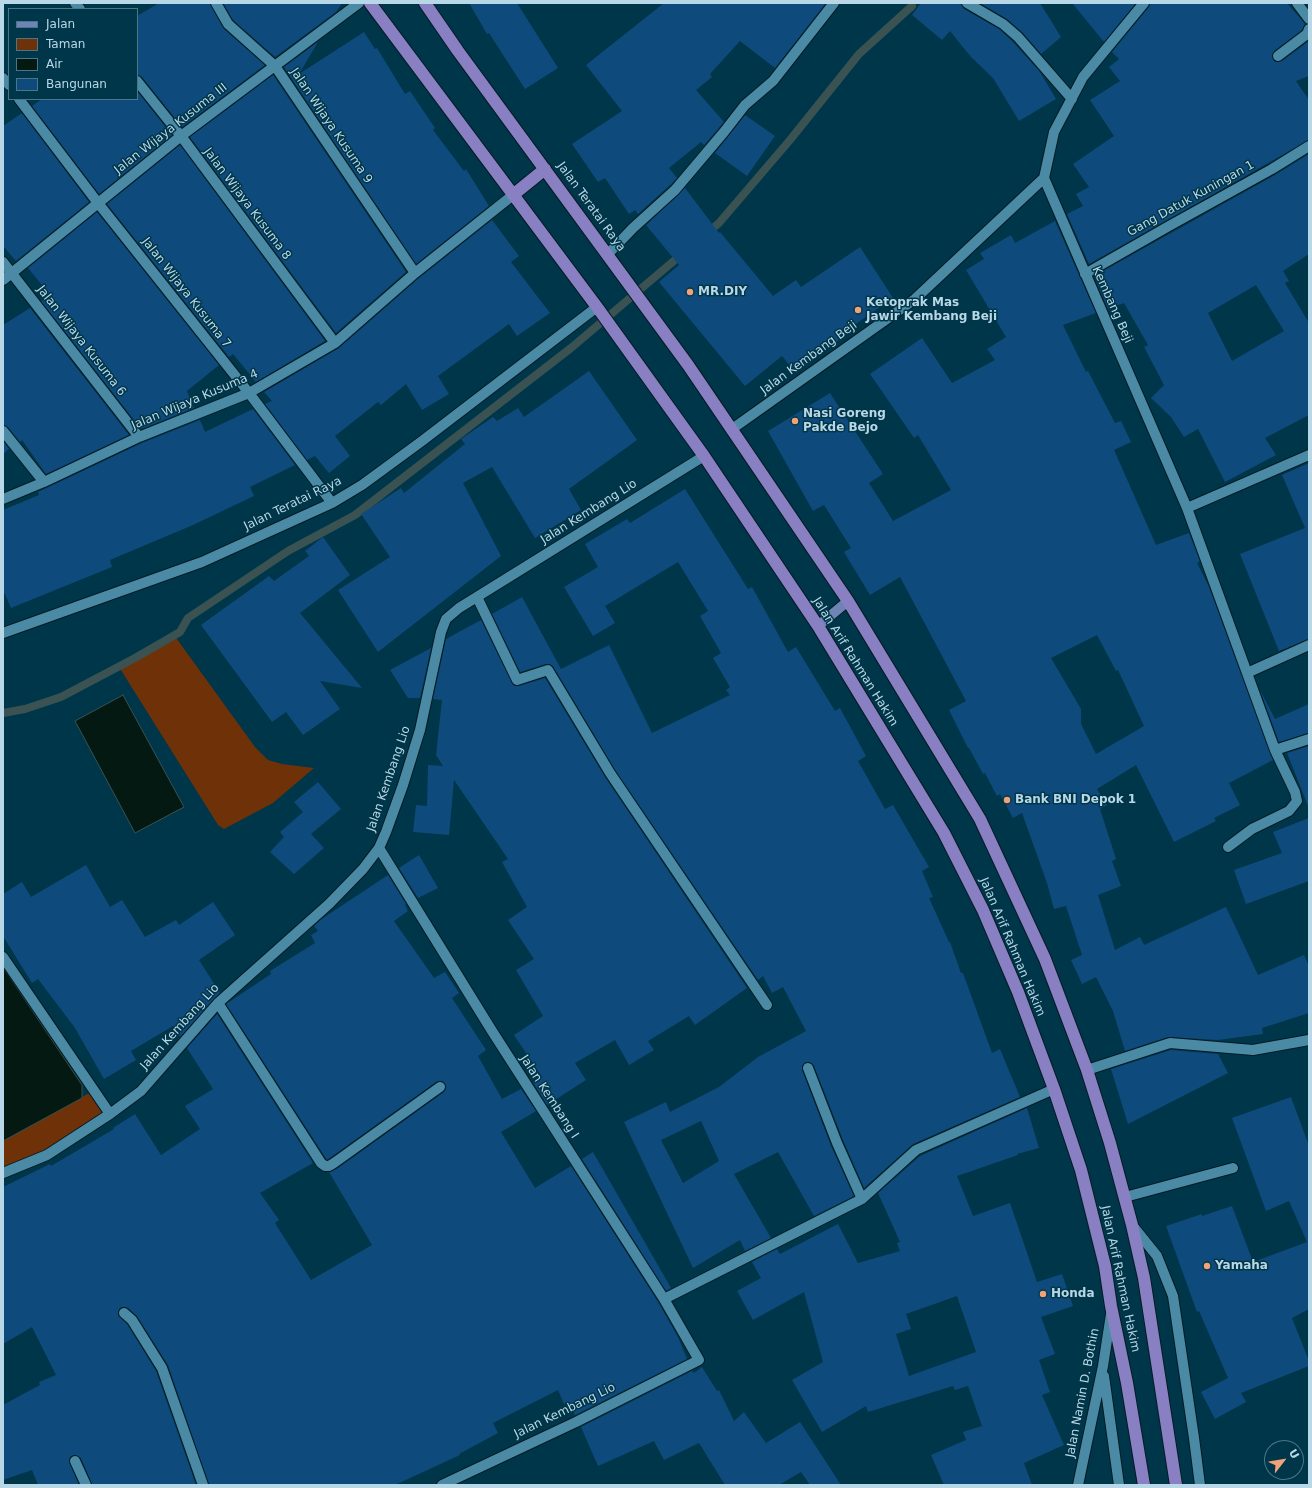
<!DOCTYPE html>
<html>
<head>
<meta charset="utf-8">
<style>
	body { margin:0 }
	#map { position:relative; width:1312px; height:1488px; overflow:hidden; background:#003649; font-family:"DejaVu Sans",sans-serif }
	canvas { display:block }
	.frame { position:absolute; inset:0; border:4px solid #b9d8e7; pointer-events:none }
	.legend { position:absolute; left:8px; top:8px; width:130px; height:92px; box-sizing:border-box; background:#003649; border:1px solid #4a7788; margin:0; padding:5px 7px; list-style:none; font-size:12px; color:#b9d8e7 }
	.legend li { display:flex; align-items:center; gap:8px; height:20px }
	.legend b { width:20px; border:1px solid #4a7788 }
	.north { position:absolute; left:1264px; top:1440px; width:40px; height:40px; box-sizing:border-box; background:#003649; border:1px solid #4a7788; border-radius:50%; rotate:59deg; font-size:11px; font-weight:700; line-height:16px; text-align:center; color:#b9d8e7 }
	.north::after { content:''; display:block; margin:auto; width:14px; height:18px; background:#f0a279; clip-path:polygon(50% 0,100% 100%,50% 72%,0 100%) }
</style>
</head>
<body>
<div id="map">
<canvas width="1312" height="1488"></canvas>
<div class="frame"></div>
<ul class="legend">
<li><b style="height:5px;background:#6f84b6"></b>Jalan</li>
<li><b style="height:11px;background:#6f3107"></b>Taman</li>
<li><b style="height:11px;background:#031912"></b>Air</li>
<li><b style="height:11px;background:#0e4b7c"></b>Bangunan</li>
</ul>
<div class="north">U</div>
</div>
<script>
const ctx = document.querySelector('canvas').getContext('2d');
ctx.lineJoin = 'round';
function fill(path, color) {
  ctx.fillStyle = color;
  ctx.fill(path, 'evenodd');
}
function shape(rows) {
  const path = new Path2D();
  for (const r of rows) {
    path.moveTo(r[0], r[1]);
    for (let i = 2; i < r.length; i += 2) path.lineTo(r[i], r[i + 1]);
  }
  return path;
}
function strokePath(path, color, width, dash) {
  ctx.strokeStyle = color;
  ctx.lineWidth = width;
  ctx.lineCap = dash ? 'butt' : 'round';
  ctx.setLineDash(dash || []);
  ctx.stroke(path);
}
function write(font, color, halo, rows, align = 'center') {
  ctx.font = font + ' "DejaVu Sans",sans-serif';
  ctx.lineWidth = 3;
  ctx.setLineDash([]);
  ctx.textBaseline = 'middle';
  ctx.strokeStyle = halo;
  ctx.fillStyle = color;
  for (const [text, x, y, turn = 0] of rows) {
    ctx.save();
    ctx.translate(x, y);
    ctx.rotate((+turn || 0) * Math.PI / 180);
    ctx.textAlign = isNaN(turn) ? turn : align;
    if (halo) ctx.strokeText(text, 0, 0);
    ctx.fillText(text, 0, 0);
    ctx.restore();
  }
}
const green = shape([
	[174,635,255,747,268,760,282,764,314,768,273,803,224,829,218,825,119,667],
	[93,1091,110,1114,87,1130,3,1173,3,1141]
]);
const water = shape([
	[123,695,184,807,135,833,75,721,123,695],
	[3,967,82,1085,82,1098,3,1141,3,967]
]);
const stream = shape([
	[706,234,719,223,790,140,859,54,912,6],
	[3,713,25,709,61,697,135,658,180,632,188,618,288,551,355,515,571,348,682,254]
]);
const building = shape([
	[159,3,210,3,224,29,265,65,182,127,142,77,137,75,137,16],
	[223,3,342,3,336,12,275,57,233,20],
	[469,3,517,3,558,68,525,89,489,33,487,34],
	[664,3,826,3,775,68,740,41,710,74,712,77,696,90,724,122,704,145,701,142,669,168,677,178,670,185,638,214,635,210,629,214,605,178,598,182,572,144,622,111,586,65],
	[921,3,961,3,964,9,999,29,1013,42,1040,72,1056,99,1019,121,993,78,971,57,950,31,942,40,912,15],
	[980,3,1040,3,1061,37,1041,54,1023,33,1007,19],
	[1072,3,1136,3,1104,42],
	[1150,3,1287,3,1305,24,1302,30,1274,51,1272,57,1275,62,1282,61,1309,41,1309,76,1296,81,1309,100,1309,140,1089,264,1067,214,1083,206,1076,194,1089,187,1073,164,1114,136,1090,100,1120,81,1109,67,1119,59,1112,52,1149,7],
	[364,32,375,49,377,48,405,94,410,91,435,128,433,130,464,171,466,169,489,206,416,264,284,67,318,42,299,74],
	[273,75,406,272,336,333,190,137],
	[137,91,172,135,99,194,32,106,42,99,137,99],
	[22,113,89,202,16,261,3,246,3,126],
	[745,115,775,136,747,176,715,153],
	[180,145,325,341,256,382,233,354,229,357,107,204],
	[1309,154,1309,254,1283,271,1289,281,1285,283,1309,323,1309,415,1265,438,1276,455,1225,482,1198,429,1184,437,1171,417,1151,398,1164,385,1144,347,1148,345,1124,303,1108,309,1094,276,1275,175],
	[1256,285,1284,331,1232,361,1208,313],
	[685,188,719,233,720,232,773,296,796,280,801,287,860,247,893,298,837,337,839,340,815,356,816,358,796,373,782,356,745,386,659,282,679,265,646,225],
	[97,212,219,365,187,391,194,408,141,429,41,301,50,295,28,268],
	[492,220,519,256,511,262,550,313,517,336,509,324,438,376,449,394,422,410,406,384,381,405,378,402,335,436,350,456,329,473,315,456,307,460,265,404,272,401,264,392,339,348,419,278],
	[1055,221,1096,313,1063,325,1086,372,1088,371,1115,423,1121,421,1131,442,1114,450,1156,545,1189,533,1200,561,1197,563,1209,587,1273,760,1229,783,1240,805,1214,818,1216,821,1174,842,1136,765,1097,789,1107,805,1100,809,1116,859,1112,861,1121,886,1098,895,1115,950,1140,937,1144,945,1226,907,1258,975,1304,955,1309,966,1309,1013,1262,1028,1263,1034,1218,1040,1168,1037,1125,1051,1113,1011,1096,977,1082,984,1071,960,1082,955,1066,906,1054,909,1047,883,1022,813,1013,818,1000,794,997,796,985,773,983,774,969,748,968,748,949,710,966,701,900,577,870,595,844,552,851,548,824,505,813,511,768,431,830,393,883,474,869,483,893,521,951,490,918,435,914,438,870,374,922,338,952,383,995,360,987,349,1006,337,966,270,984,259,980,253,1011,235,1015,243],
	[1097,635,1116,671,1118,670,1144,726,1096,754,1081,724,1081,709,1051,658],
	[30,308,129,435,46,474,22,440,20,442,8,427,3,425,3,325],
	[589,371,637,440,569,489,581,510,535,538,492,467,463,483,501,556,378,652,338,590,390,557,361,514,401,488,404,493,465,444,461,439,493,417,497,421,518,408,524,417],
	[253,409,295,465,250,487,254,496,193,525,110,560,112,567,11,608,3,590,3,510,39,495,38,492,142,443,200,420,205,432],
	[3,441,9,449,3,454],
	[1309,463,1309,639,1279,651,1240,554,1305,528,1282,475],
	[685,489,748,589,752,587,788,652,796,647,835,711,840,708,866,756,858,761,885,809,893,805,929,867,922,871,933,897,929,898,949,942,950,942,961,973,963,973,992,1053,1000,1049,1020,1097,913,1144,864,1188,843,1140,814,1066,809,1062,805,1062,802,1067,802,1070,831,1146,854,1196,814,1216,778,1152,734,1174,771,1238,745,1251,740,1240,693,1268,624,1122,666,1102,670,1112,719,1087,758,1057,806,1031,783,987,772,993,763,976,758,980,615,770,553,666,549,664,546,664,520,672,492,614,522,597,561,669,609,645,652,733,730,695,726,690,730,687,713,658,721,653,700,616,708,611,678,562,605,606,615,623,593,636,564,587,598,567,585,544,627,519,630,523],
	[701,1121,719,1161,683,1183,661,1140],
	[323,537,350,575,300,613,362,688,320,681,340,709,303,735,286,712,272,722,201,625,269,576,274,581,309,556,305,551],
	[481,620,513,685,519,686,545,678,605,777,747,988,695,1025,689,1016,648,1041,654,1050,629,1065,615,1040,575,1063,586,1080,547,1105,533,1082,542,1077,514,1035,543,1016,516,970,534,959,508,920,527,907,502,862,508,859,454,780,449,835,413,832,416,805,427,806,428,765,443,766,436,755,442,700,433,699,446,639],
	[431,648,420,698,408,698,390,670],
	[1260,690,1275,719,1309,704,1309,733,1279,742],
	[1309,746,1309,806,1308,806,1287,753],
	[318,782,341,809,311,834,324,848,294,874,270,852,284,837,280,832,303,812,294,802],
	[1309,818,1309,881,1246,904,1234,870,1282,853,1273,832],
	[419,855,438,888,418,898,399,868],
	[86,865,110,907,122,900,145,937,176,920,179,925,213,902,235,935,199,960,220,993,180,1037,173,1026,131,1051,136,1060,104,1079,75,1028,38,979,32,983,3,936,3,894,22,882,31,897],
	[388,875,406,904,405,905,408,911,394,921,434,978,445,972,459,993,452,998,486,1050,478,1056,502,1099,521,1089,536,1111,501,1132,535,1188,571,1166,658,1302,678,1337,687,1359,575,1415,569,1402,564,1404,558,1390,493,1423,498,1433,459,1454,460,1455,395,1485,209,1485,168,1365,137,1316,128,1308,122,1307,119,1309,118,1315,127,1324,156,1371,196,1485,92,1485,81,1458,75,1455,70,1457,69,1461,79,1485,38,1485,32,1470,3,1480,3,1405,40,1385,39,1382,56,1375,32,1327,3,1344,3,1187,50,1164,51,1166,114,1129,113,1128,135,1114,161,1155,200,1129,185,1106,213,1089,187,1048,217,1014,313,1163,260,1193,279,1220,275,1223,311,1280,372,1245,329,1172,338,1168,444,1092,446,1089,445,1084,442,1081,436,1082,327,1160,226,1004,271,974,270,971,315,943,311,935,318,931,314,926,323,918],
	[1171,1050,1218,1054,1228,1073,1128,1124,1111,1069],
	[1291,1097,1309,1146,1309,1309,1292,1318,1309,1361,1309,1366,1241,1393,1246,1402,1215,1419,1201,1392,1228,1378,1199,1311,1197,1312,1166,1226,1202,1214,1202,1216,1232,1206,1253,1262,1307,1242,1289,1201,1266,1211,1232,1118],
	[1027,1108,1039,1148,1017,1154,1018,1155,957,1176,973,1216,1010,1203,1037,1282,1062,1274,1073,1306,1041,1317,1055,1354,1039,1360,1050,1392,1042,1395,1064,1445,1024,1463,1032,1485,944,1485,931,1455,966,1440,963,1432,982,1426,968,1386,955,1390,953,1386,868,1412,866,1406,822,1432,792,1380,823,1362,804,1292,753,1320,737,1291,761,1278,752,1262,777,1249,780,1254,838,1224,858,1263,900,1251,897,1243,900,1242,878,1193,920,1156],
	[957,1296,976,1352,909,1376,896,1334,911,1329,906,1314],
	[593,1152,671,1288,666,1291,582,1159],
	[702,1367,717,1391,719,1390,734,1421,744,1412,766,1443,800,1422,841,1485,810,1485,801,1472,779,1485,725,1485,699,1443,664,1460,654,1441,598,1466,581,1427,692,1371,694,1373]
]);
const minor = shape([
	[75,3,80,9],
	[216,3,228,24,275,66,415,273],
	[967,3,1003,24,1018,37,1072,99],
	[1144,3,1083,77,1054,132,1044,178,1187,508,1275,750,1295,792,1297,801,1289,811,1252,829,1228,847],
	[1297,3,1309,19],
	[1278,56,1307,34,1309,29],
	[3,78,9,85],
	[137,81,181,136,335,343],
	[19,99,98,203,249,393,332,503],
	[608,254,633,228,675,190,724,132,745,105,773,81,834,3],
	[3,262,139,437],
	[1085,274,1169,226,1272,169,1309,146],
	[3,280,181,136,359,3],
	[732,429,915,299,1044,178],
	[3,431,44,482],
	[3,499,44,482,139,437,249,393,335,343,415,273,513,195],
	[1187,508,1309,455],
	[477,597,517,680,548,670,610,773,767,1005],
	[3,633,202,562,332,503,362,485,422,441,597,307],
	[1247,673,1309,645],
	[1275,750,1309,739],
	[379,848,492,1031,664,1299,699,1360,576,1422,442,1485],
	[3,957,110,1114],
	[218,1003,321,1163,325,1166,329,1166,334,1163,440,1087],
	[808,1068,837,1143,862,1199],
	[1087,1070,1170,1043,1253,1050,1309,1040],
	[3,1173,47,1155,110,1114,141,1091,218,1003,329,904,363,869,379,848,386,832,403,785,420,730,441,632,446,619,459,608,704,456],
	[1125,1197,1233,1168],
	[1132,1225,1157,1256,1173,1296,1194,1438,1200,1485],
	[664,1299,862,1199,916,1150,1054,1089],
	[124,1313,132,1320,162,1368,203,1485],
	[1104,1376,1119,1485],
	[75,1461,86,1485],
	[1078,1485,1103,1366,1111,1314]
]);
const major = shape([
	[818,626,848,601]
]);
const highway = shape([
	[370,3,597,307,704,456,818,626,944,833,983,910,1018,992,1054,1089,1081,1170,1105,1266,1111,1306,1127,1383,1144,1485],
	[425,3,458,51,688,365,745,449,848,601,980,819,1045,959,1087,1070,1110,1143,1132,1225,1144,1278,1176,1485],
	[513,195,545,169]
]);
const markers = [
	[690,292,4,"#f0a279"],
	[858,310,4,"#f0a279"],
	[795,421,4,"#f0a279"],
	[1007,800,4,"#f0a279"],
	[1207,1266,4,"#f0a279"],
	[1043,1294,4,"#f0a279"]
];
const streetNames = [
	["Jalan Wijaya Kusuma 9",331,126,56],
	["Jalan Wijaya Kusuma III",171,129,-38],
	["Gang Datuk Kuningan 1",1191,199,-29],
	["Jalan Wijaya Kusuma 8",247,204,53],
	["Jalan Teratai Raya",591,207,54],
	["Jalan Wijaya Kusuma 7",186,293,52],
	["Kembang Beji",1112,305,66],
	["Jalan Wijaya Kusuma 6",81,341,52],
	["Jalan Kembang Beji",809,358,-36],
	["Jalan Wijaya Kusuma 4",195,400,-23],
	["Jalan Teratai Raya",293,504,-26],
	["Jalan Kembang Lio",589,512,-32],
	["Jalan Arif Rahman Hakim",855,662,58],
	["Jalan Kembang Lio",389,779,-71],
	["Jalan Arif Rahman Hakim",1012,947,67],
	["Jalan Kembang Lio",180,1027,-48],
	["Jalan Kembang I",549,1097,57],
	["Jalan Arif Rahman Hakim",1120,1279,78],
	["Jalan Namin D. Bothin",1083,1393,-79],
	["Jalan Kembang Lio",565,1411,-26]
];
const poiNames = [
	["MR.DIY",698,292],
	["Ketoprak Mas",866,303],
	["Jawir Kembang Beji",866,317],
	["Nasi Goreng",803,414],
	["Pakde Bejo",803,428],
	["Bank BNI Depok 1",1015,800],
	["Yamaha",1215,1266],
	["Honda",1051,1294]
];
fill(green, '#6f3107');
fill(water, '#031912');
strokePath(water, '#3a5252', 1);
strokePath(stream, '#3a5252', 8);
fill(building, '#0e4b7c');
strokePath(minor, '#071b24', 12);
strokePath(major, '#071b24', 12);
strokePath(highway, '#071b24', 14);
strokePath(minor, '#4a8aa5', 10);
strokePath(major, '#6f84b6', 10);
strokePath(highway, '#8880c2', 12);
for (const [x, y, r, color] of markers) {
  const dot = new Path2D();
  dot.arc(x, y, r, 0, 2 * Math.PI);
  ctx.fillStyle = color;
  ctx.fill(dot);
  strokePath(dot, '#003649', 1.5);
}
write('12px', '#b9d8e7', '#003649', streetNames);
write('bold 12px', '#b9d8e7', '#003649', poiNames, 'left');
</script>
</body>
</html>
